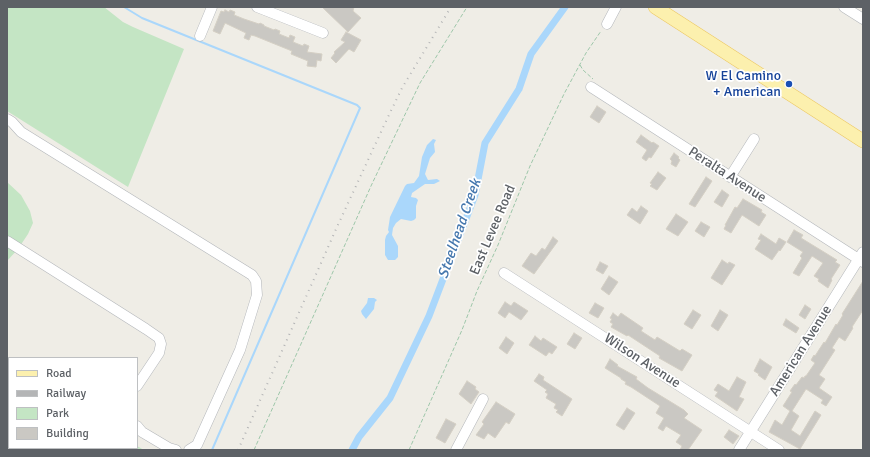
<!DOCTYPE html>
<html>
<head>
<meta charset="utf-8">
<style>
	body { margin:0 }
	#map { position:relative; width:870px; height:457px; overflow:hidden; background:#efede6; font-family:Signika,sans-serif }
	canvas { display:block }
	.frame { position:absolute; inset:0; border:8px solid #5d6166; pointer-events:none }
	.legend { position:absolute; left:8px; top:357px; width:130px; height:92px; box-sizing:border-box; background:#fff; border:1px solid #bec0c2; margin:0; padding:5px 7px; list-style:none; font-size:12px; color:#5d6166 }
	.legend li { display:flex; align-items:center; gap:8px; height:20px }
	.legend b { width:20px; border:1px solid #bec0c2 }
</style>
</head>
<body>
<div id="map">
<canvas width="870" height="457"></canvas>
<div class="frame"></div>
<ul class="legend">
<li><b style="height:5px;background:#fcf0ae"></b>Road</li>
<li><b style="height:5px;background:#b4b5b6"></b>Railway</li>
<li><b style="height:11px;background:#c4e5c4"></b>Park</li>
<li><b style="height:11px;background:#cac8c3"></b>Building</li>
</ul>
</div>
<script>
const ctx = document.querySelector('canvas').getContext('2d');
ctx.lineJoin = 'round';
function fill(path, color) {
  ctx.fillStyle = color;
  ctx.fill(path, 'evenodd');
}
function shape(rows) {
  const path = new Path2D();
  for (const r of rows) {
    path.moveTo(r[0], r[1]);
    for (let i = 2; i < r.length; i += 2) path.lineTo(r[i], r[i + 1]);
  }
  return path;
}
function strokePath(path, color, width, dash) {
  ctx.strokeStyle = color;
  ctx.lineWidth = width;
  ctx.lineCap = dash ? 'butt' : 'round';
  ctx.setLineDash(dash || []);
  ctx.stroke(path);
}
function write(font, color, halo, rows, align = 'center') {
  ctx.font = font + ' Signika,sans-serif';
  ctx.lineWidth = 3.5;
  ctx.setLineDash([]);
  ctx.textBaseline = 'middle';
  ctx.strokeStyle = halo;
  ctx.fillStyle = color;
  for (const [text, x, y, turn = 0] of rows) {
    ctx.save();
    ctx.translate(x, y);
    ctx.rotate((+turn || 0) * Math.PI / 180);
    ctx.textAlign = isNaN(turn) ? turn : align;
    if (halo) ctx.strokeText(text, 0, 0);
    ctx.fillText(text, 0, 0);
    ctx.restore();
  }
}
const green = shape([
	[7,7,104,7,123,22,133,27,184,49,128,187,7,111],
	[7,182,21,195,30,211,33,223,28,234,18,249,7,261],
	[7,363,9,364,9,448,137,448,137,446,144,450,7,450]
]);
const water = shape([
	[433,139,436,140,434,144,435,152,430,158,425,174,428,180,437,179,440,181,434,184,425,184,412,193,411,197,416,198,418,200,416,206,416,218,414,220,411,221,401,219,396,223,393,228,392,235,398,246,398,257,395,260,388,260,385,255,385,240,386,236,389,232,388,230,390,217,405,186,407,184,414,183,419,176,422,157,427,145],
	[368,298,374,298,377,300,375,302,374,309,366,319,362,314,361,311,367,303]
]);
const stream = shape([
	[124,7,142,18,357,105,360,108,212,450]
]);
const canal = shape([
	[352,450,359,437,390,398,429,316,475,195,485,143,519,89,531,54,565,7]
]);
const building = shape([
	[322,7,354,7,353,11,361,18,348,32,322,7],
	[225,10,229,12,230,10,235,12,234,15,244,19,259,24,260,23,264,25,264,26,274,30,275,29,280,31,279,34,289,38,290,35,295,37,293,42,303,46,304,44,309,46,307,52,322,54,321,61,317,60,316,67,307,66,308,61,291,54,292,51,255,36,251,35,249,40,244,38,246,33,225,23,220,34,213,31,221,11,224,12,225,10],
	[346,32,361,40,354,52,349,49,336,63,331,58,335,53,334,52,345,42,341,40,346,32],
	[597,106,606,112,599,123,590,117,597,106],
	[641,135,652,143,653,142,659,146,651,158,649,157,646,161,642,158,647,150,636,142,641,135],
	[674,153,679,157,678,158,680,160,676,167,671,164,672,161,670,159,674,153],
	[658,172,666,178,657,190,650,186,652,184,650,183,658,172],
	[706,177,712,181,695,207,689,204,706,177],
	[722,190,729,195,722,207,714,202,722,190],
	[743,199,762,210,761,212,766,215,759,226,742,215,731,233,724,229,726,225,725,225,735,207,737,208,743,199],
	[641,206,648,211,640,224,627,215,632,208,637,212,641,206],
	[676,214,688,222,678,236,666,229,676,214],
	[701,222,710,227,704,237,695,231,701,222],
	[794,230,803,235,801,238,837,260,835,262,840,265,831,279,832,280,828,288,818,281,819,279,814,276,823,263,812,256,799,276,793,273,802,258,800,256,803,252,787,242,794,230],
	[761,234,776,244,779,238,786,242,780,251,779,250,772,260,755,249,761,240,758,239,761,234],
	[553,237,558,241,534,274,522,266,531,253,536,256,542,248,545,250,553,237],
	[722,260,728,264,729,262,735,265,722,285,711,278,722,260],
	[600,262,608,266,603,274,596,270,600,262],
	[609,276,618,282,609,295,601,289,609,276],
	[863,281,863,310,852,327,853,328,845,341,839,337,832,348,835,350,819,375,825,379,819,388,832,397,826,406,821,403,823,400,806,389,792,411,799,416,791,430,800,436,815,411,821,415,800,449,769,432,775,420,782,425,790,411,783,406,792,392,790,391,795,384,796,385,802,377,804,378,805,376,806,376,815,363,811,360,814,355,815,356,824,342,825,343,836,324,837,325,843,315,842,314,863,281],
	[505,302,511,306,514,302,528,311,521,320,509,312,505,318,498,313,505,302],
	[595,303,604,308,598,318,589,313,595,303],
	[805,305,811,309,805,319,799,315,805,305],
	[693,310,701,315,692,329,684,324,693,310],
	[720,310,728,315,718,331,711,326,720,310],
	[613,313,618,317,621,313,643,328,641,331,655,340,657,337,680,351,682,349,692,355,682,371,659,358,660,356,628,335,627,336,611,327,613,324,610,322,612,319,610,318,613,313],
	[786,319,799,328,796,333,783,325,786,319],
	[574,333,582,338,575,349,567,344,574,333],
	[535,336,541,341,543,338,557,347,552,354,549,352,546,356,529,345,535,336],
	[506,337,514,343,507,354,499,348,506,337],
	[610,359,618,365,617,366,637,377,636,379,648,388,684,410,688,414,684,418,702,430,688,450,680,450,682,446,676,442,681,435,666,426,663,431,658,428,664,418,656,413,660,406,631,387,625,384,626,382,621,379,621,378,605,368,610,359],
	[760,359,772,367,765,380,758,375,759,374,754,371,760,359],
	[539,374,544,377,543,380,572,399,562,416,556,412,558,410,554,408,556,404,546,398,548,394,545,392,547,390,534,381,539,374],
	[737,377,746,382,739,397,744,399,737,411,715,396,718,392,714,390,718,384,729,391,737,377],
	[467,381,476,387,475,389,479,392,471,404,459,394,467,381],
	[496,402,515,414,509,424,506,422,495,438,488,433,484,439,476,435,484,424,482,422,496,402],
	[627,408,635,413,624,430,616,425,627,408],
	[446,419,456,424,445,443,436,438,446,419],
	[729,430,739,436,733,444,724,437,729,430]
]);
const path = shape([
	[580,65,583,70,593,79],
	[254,450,371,186,420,83,467,7],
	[409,450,462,330,477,291,498,245,530,166,564,94,586,53,601,31]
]);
const minor = shape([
	[257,7,323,33],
	[844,7,863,19],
	[607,24,616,7],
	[200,36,212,7],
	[591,87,863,262],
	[7,119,12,122,21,132,252,275,256,281,257,295,240,350,197,445,189,450],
	[730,177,754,139],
	[7,241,146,329,159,338,161,344,159,353,137,386],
	[504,273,779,450],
	[137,426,142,432,169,448,176,450],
	[456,450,483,399],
	[739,450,863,252]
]);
const major = shape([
	[655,7,863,141]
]);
const rail = shape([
	[238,450,337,227,387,119,402,88,451,7]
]);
const markers = [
	[789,84,4,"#1a4fb4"]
];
const transitNames = [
	["W El Camino",781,76],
	["+ American",781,92]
];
const streetNames = [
	["Peralta Avenue",727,175,33],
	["East Levee Road",493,230,-67],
	["American Avenue",801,351,-58],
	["Wilson Avenue",642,361,33]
];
const waterNames = [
	["Steelhead Creek",460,229,-71]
];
fill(green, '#c4e5c4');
fill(water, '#aad7fb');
strokePath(stream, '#aad7fb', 2);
strokePath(canal, '#aad7fb', 7);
fill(building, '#cac8c3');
strokePath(building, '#d4cfc4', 1);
strokePath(minor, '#b3b6ba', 11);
strokePath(major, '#ecc762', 14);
strokePath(path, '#9dc6a9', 1, [4, 2]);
strokePath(minor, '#fff', 10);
strokePath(major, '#fcf0ae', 13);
strokePath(rail, '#b4b5b6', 2, [1, 5]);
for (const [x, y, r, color] of markers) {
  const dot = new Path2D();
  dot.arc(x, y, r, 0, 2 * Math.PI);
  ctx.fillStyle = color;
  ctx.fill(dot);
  strokePath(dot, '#fff', 1.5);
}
write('14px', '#164399', '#fff', transitNames, 'right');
write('14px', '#5d6166', '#fff', streetNames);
write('italic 15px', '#4678ae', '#fff', waterNames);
</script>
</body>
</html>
